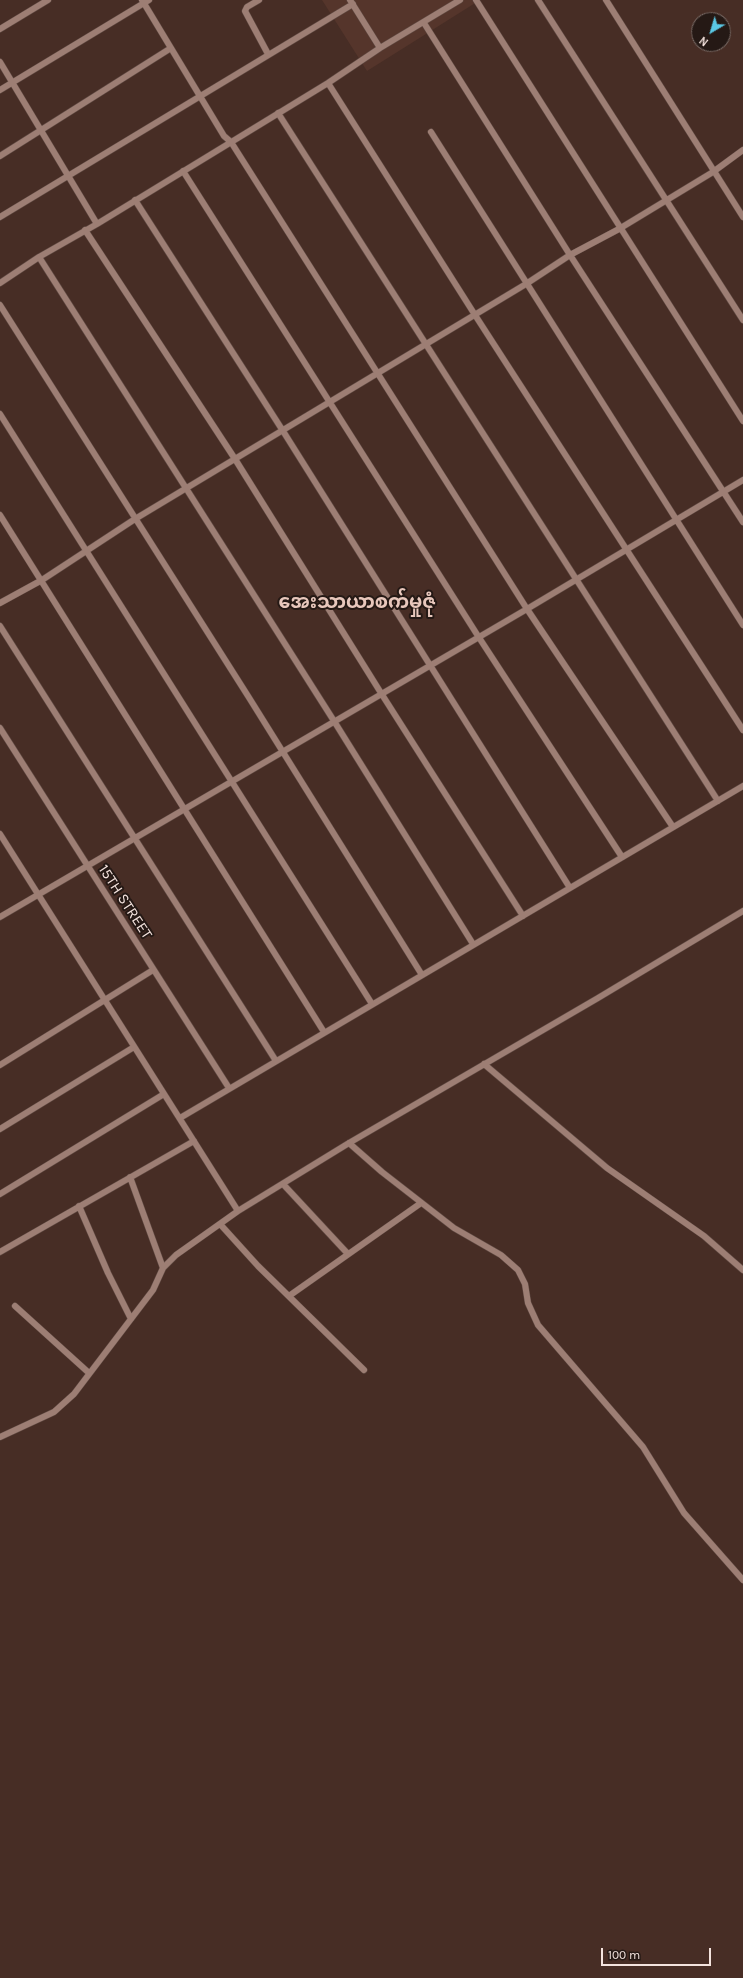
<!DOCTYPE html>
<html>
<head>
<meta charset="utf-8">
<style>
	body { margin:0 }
	#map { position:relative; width:743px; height:1978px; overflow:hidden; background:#472d25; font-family:Karla,sans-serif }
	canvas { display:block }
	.north { position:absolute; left:691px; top:12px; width:40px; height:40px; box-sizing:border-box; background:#251915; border:1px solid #786a65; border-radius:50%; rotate:218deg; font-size:11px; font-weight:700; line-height:16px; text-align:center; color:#f4e3de }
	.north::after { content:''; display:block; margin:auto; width:14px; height:18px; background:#5ac8e5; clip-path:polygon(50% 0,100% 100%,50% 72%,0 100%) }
	.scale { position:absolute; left:601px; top:1948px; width:110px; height:18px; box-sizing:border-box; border:2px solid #f4e3de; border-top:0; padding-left:5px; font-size:12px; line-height:14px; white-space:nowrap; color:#f4e3de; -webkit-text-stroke:3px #251915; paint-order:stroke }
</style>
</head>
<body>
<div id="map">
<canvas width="743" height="1978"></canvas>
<div class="north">N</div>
<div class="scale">100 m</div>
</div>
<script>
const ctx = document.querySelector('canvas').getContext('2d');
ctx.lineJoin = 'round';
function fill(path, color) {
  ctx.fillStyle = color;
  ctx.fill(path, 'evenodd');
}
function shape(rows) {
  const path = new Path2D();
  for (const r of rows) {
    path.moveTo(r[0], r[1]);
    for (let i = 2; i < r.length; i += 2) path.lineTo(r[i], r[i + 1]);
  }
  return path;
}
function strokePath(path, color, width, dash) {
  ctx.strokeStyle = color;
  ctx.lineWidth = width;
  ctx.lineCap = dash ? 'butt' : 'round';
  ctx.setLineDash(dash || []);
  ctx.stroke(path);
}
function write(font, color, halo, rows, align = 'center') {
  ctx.font = font + ' Karla,"Noto Sans Myanmar",sans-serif';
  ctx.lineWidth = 4;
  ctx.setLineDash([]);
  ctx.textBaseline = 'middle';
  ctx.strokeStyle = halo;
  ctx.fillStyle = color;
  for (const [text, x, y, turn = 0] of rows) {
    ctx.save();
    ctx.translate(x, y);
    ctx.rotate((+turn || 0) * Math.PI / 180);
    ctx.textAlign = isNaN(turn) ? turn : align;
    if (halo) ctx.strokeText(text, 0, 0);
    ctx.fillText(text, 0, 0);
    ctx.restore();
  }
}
const built = shape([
	[322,0,480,0,367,71]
]);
const minor = shape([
	[142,0,224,136,231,142,527,609,673,827],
	[259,0,247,7,245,11,268,54],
	[350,0,380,48],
	[476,0,743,421],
	[538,0,743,320],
	[606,0,743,217],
	[424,23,570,255,743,522],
	[0,29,48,0],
	[0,62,97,224],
	[328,83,475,315,743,730],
	[0,90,149,0],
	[278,113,718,801],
	[431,132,743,625],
	[0,156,171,48],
	[183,171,478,636,622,857],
	[135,200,283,431,570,888],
	[0,217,353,4],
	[85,230,235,459,381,693,523,916],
	[39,257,334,721,473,944],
	[0,283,39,257,97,224,328,83,380,48,460,0],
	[0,305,248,696,422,975],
	[0,414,372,1004],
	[0,515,324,1032],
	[0,603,42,580,135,519,526,284,570,255,619,229,713,172,743,150],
	[0,626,276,1061],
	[0,728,229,1088],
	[0,834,238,1211],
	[0,917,527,609,743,480],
	[484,1064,607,1168,704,1236,743,1270],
	[0,1065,153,970],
	[180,1118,743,786],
	[0,1129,134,1047],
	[349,1143,382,1172,454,1228,501,1255,518,1270,525,1284,528,1303,538,1325,643,1447,684,1513,743,1580],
	[130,1177,163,1268],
	[283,1184,348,1254],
	[0,1194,164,1094],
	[79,1206,108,1273,131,1319],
	[220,1224,258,1266,364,1370],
	[0,1252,194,1141],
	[289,1296,421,1203],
	[15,1306,89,1373],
	[0,1437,54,1412,74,1394,153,1290,163,1268,176,1255,238,1211,349,1143,598,998,743,911]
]);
const streetNames = [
	["15TH STREET",125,902,57]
];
const districtNames = [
	["အေးသာယာစက်မှုဇုံ",357,603]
];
fill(built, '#55352b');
strokePath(minor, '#614b44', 7);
strokePath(minor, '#9d7e74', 6);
write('15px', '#f4e3de', '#251915', streetNames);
write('bold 19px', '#e8c7bc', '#251915', districtNames);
</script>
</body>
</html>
